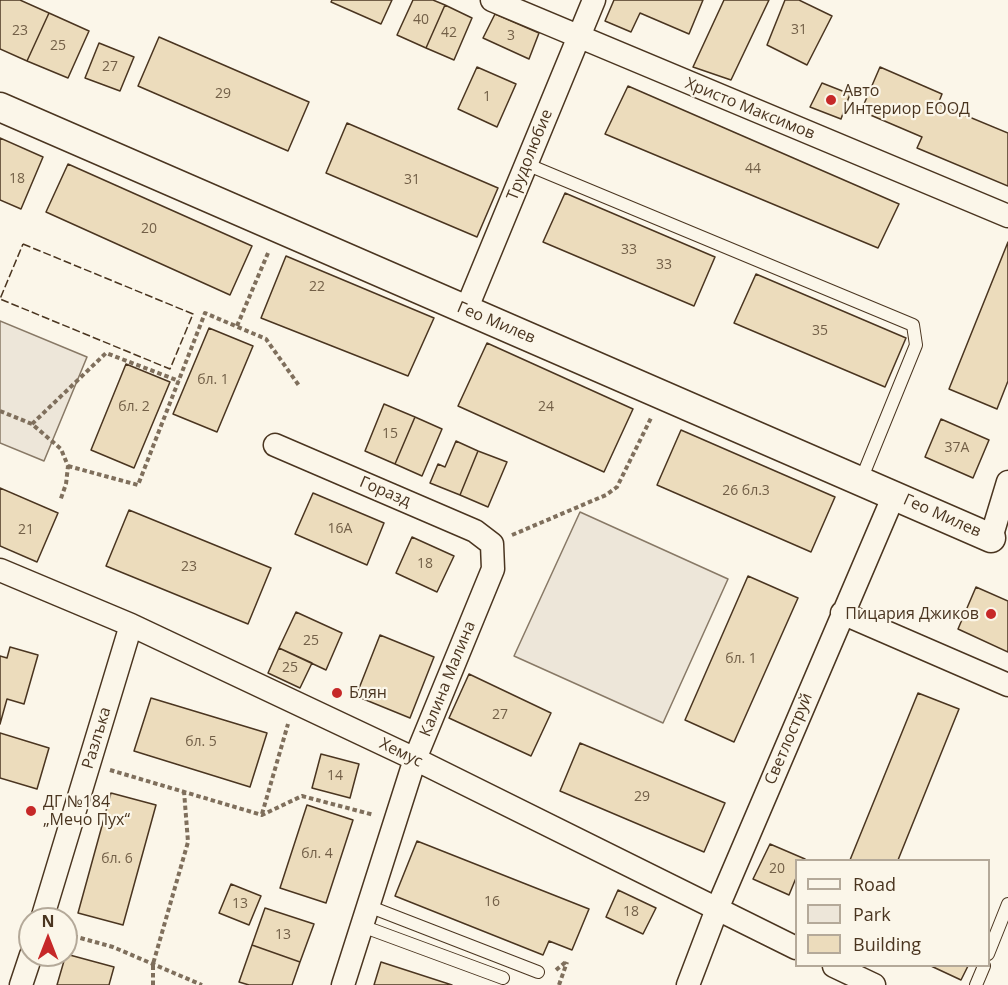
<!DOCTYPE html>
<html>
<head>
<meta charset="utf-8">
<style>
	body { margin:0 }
	#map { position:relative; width:1008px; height:985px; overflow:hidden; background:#fbf6e9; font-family:"Open Sans",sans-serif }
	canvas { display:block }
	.legend { position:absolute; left:795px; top:859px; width:195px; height:108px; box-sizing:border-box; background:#fbf6e9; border:2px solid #b4a999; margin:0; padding:8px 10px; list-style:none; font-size:18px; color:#4a3520 }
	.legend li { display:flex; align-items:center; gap:12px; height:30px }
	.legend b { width:30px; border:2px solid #b4a999 }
	.north { position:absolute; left:18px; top:907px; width:60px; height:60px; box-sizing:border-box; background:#fbf6e9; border:2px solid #b4a999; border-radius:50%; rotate:0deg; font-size:16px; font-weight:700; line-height:24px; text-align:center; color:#4a3520 }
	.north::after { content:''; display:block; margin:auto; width:21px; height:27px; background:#c62828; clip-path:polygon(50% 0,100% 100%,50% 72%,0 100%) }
</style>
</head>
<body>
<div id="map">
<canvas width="1008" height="985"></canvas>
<ul class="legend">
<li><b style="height:8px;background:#fbf6e9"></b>Road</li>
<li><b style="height:16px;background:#ede6d9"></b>Park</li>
<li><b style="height:16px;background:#ecdcbc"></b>Building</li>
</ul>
<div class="north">N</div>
</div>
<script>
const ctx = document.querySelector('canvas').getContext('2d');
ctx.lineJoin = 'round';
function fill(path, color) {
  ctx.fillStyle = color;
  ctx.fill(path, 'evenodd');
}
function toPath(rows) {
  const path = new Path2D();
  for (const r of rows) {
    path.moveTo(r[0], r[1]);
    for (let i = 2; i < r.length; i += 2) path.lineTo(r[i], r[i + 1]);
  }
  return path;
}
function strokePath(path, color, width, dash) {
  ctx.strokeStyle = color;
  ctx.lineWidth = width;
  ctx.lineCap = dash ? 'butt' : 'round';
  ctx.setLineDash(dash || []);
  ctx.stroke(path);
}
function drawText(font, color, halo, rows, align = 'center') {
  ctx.font = font + ' "Open Sans",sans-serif';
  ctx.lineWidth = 4.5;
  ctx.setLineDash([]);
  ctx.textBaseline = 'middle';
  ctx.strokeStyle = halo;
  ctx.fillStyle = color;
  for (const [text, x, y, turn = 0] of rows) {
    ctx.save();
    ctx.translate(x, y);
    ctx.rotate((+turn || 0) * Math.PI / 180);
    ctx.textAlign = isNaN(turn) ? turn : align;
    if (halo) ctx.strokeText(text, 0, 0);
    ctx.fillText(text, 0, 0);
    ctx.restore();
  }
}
const green = toPath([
	[0,321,87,357,44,461,0,443,0,321],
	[580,512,728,579,663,723,514,656,580,512]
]);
const building = toPath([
	[0,0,20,0,49,13,27,61,0,49,0,0],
	[332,0,392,0,381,24,331,2,332,0],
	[413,0,433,0,445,5,426,48,397,35,413,0],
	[614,0,703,0,689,34,640,13,631,32,605,21,614,0],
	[724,0,769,0,731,80,693,67,724,0],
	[785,0,799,0,832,16,807,65,767,45,785,0],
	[445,5,472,18,454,60,426,48,445,5],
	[49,13,89,31,68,78,27,61,49,13],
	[495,14,539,33,529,59,483,38,495,14],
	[159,37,309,102,288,151,138,86,159,37],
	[99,43,134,57,120,91,85,78,99,43],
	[477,67,516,84,497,127,458,109,477,67],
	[880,67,942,94,938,104,1008,133,1008,186,917,148,922,137,861,111,880,67],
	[822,83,850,94,841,119,810,107,822,83],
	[628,86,899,204,878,248,605,134,628,86],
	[347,123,498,188,477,237,326,173,347,123],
	[0,138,43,157,21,209,0,200,0,138],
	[68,164,252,246,230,295,46,212,68,164],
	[565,193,715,257,694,306,543,242,565,193],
	[1008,242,1008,381,997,409,949,389,1008,242],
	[286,256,434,318,408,376,261,318,286,256],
	[756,274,906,338,885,387,734,323,756,274],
	[209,328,253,346,217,432,173,414,209,328],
	[487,343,633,409,604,472,458,406,487,343],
	[126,364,170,382,134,468,91,450,126,364],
	[384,404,415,417,395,464,365,451,384,404],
	[415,417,442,429,422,476,395,464,415,417],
	[941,419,989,440,973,478,925,457,941,419],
	[681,430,835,497,811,552,657,485,681,430],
	[456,441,478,451,460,495,430,483,438,464,445,467,456,441],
	[478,451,507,462,488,507,460,495,478,451],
	[0,488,58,513,37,562,0,546,0,488],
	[313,493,384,523,367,565,295,534,313,493],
	[129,510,271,568,248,624,106,566,129,510],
	[412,537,454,556,437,592,396,573,412,537],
	[748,576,798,598,734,742,685,720,748,576],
	[976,587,1008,601,1008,652,958,629,976,587],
	[296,612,342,633,326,670,279,648,296,612],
	[380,635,434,657,410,718,356,696,380,635],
	[10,647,38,655,24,704,7,699,0,724,0,656,7,658,10,647],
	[279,648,312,663,300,688,268,673,279,648],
	[469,674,551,713,531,756,449,718,469,674],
	[918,693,959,709,898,860,850,860,918,693],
	[151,698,267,733,250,787,134,751,151,698],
	[0,733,49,748,37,789,0,778,0,733],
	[580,743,725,803,704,852,560,791,580,743],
	[321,754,359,764,350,798,312,788,321,754],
	[111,793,156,805,123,925,78,913,111,793],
	[307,805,353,820,326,903,280,888,307,805],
	[417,841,589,909,572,950,549,941,543,955,395,896,417,841],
	[770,844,805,859,796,860,796,878,789,895,753,879,770,844],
	[231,884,261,896,249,925,219,913,231,884],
	[618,890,656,908,643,934,606,917,618,890],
	[265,908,314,924,300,962,252,945,265,908],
	[252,945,300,962,292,985,249,985,239,982,252,945],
	[66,954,114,967,109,985,57,985,66,954],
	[381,962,452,985,374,985,381,962],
	[931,966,968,966,961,980,931,966]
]);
const path = toPath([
	[237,326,268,253],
	[0,411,32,424,61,449,68,466,66,484,60,501],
	[32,424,106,353,179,381],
	[68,466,138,485,205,313,266,339,300,387],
	[512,535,606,495,617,487,651,418],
	[110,770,262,815,302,796,374,815],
	[262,814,288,724],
	[66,934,113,947,202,985],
	[556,970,567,961],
	[153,985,153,964,188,842,184,791],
	[559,985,567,962]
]);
const service = toPath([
	[526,164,913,325,916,345,861,480],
	[368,906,538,972],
	[362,926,503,978],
	[988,954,1008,904],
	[976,985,984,966]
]);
const minor = toPath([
	[492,0,1008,216],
	[466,310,594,0],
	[275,445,475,531,492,544,493,569,415,759,343,985],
	[991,538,1008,482],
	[0,570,131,625,415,759,796,948],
	[842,613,1008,685],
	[42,919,131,625],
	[834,966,874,985],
	[21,985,31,955],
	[688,985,717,909,894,495]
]);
const tertiary = toPath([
	[0,107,991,538]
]);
const fence = toPath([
	[23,244,193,314,170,369,0,299,23,244]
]);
const markers = [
	[831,100,6,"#c62828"],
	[991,614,6,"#c62828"],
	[337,693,6,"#c62828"],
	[31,811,6,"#c62828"]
];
const numberNames = [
	["40",421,20],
	["31",799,30],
	["23",20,31],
	["42",449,33],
	["3",511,36],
	["25",58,46],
	["27",110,67],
	["29",223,94],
	["1",487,97],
	["44",753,169],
	["18",17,179],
	["31",412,180],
	["20",149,229],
	["33",629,250],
	["33",664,265],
	["22",317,287],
	["35",820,331],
	["бл. 1",213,380],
	["бл. 2",134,407],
	["24",546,407],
	["15",390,434],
	["37А",957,448],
	["26 бл.3",746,491],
	["16А",340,529],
	["21",26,530],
	["18",425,564],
	["23",189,567],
	["25",311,641],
	["бл. 1",741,659],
	["25",290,668],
	["27",500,715],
	["бл. 5",201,742],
	["14",335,776],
	["29",642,797],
	["бл. 4",317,854],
	["бл. 6",117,859],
	["20",777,869],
	["16",492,902],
	["13",240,904],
	["18",631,912],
	["13",283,935]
];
const poiNames = [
	["Авто",843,91],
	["Интериор ЕООД",843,109],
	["Пицария Джиков",979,614,"right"],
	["Блян",349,693],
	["ДГ №184",43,802],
	["„Мечо Пух“",43,820]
];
const streetNames = [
	["Христо Максимов",750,109,22],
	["Трудолюбие",530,155,-68],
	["Гео Милев",496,323,23],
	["Горазд",385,492,23],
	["Гео Милев",942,516,24],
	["Калина Малина",448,679,-68],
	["Разлъка",97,738,-73],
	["Светлоструй",789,739,-67],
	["Хемус",401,753,26]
];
fill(green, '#ede6d9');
strokePath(green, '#887966', 1.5);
fill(building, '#ecdcbc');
strokePath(building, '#4a3520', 1.5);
strokePath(service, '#4a3520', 14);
strokePath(minor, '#4a3520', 25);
strokePath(tertiary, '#4a3520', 31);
strokePath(path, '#7f6f5c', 4, [4.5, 3]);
strokePath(service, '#fbf6e9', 12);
strokePath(minor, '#fbf6e9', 22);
strokePath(tertiary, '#fbf6e9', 28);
strokePath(fence, '#4a3520', 1.5, [8, 3]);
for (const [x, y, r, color] of markers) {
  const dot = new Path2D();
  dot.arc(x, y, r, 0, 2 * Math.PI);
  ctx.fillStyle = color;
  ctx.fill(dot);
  strokePath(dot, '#fbf6e9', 2);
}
drawText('14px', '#725f47', null, numberNames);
drawText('16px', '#4a3520', '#fbf6e9', poiNames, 'left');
drawText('16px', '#4a3520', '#fbf6e9', streetNames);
</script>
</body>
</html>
